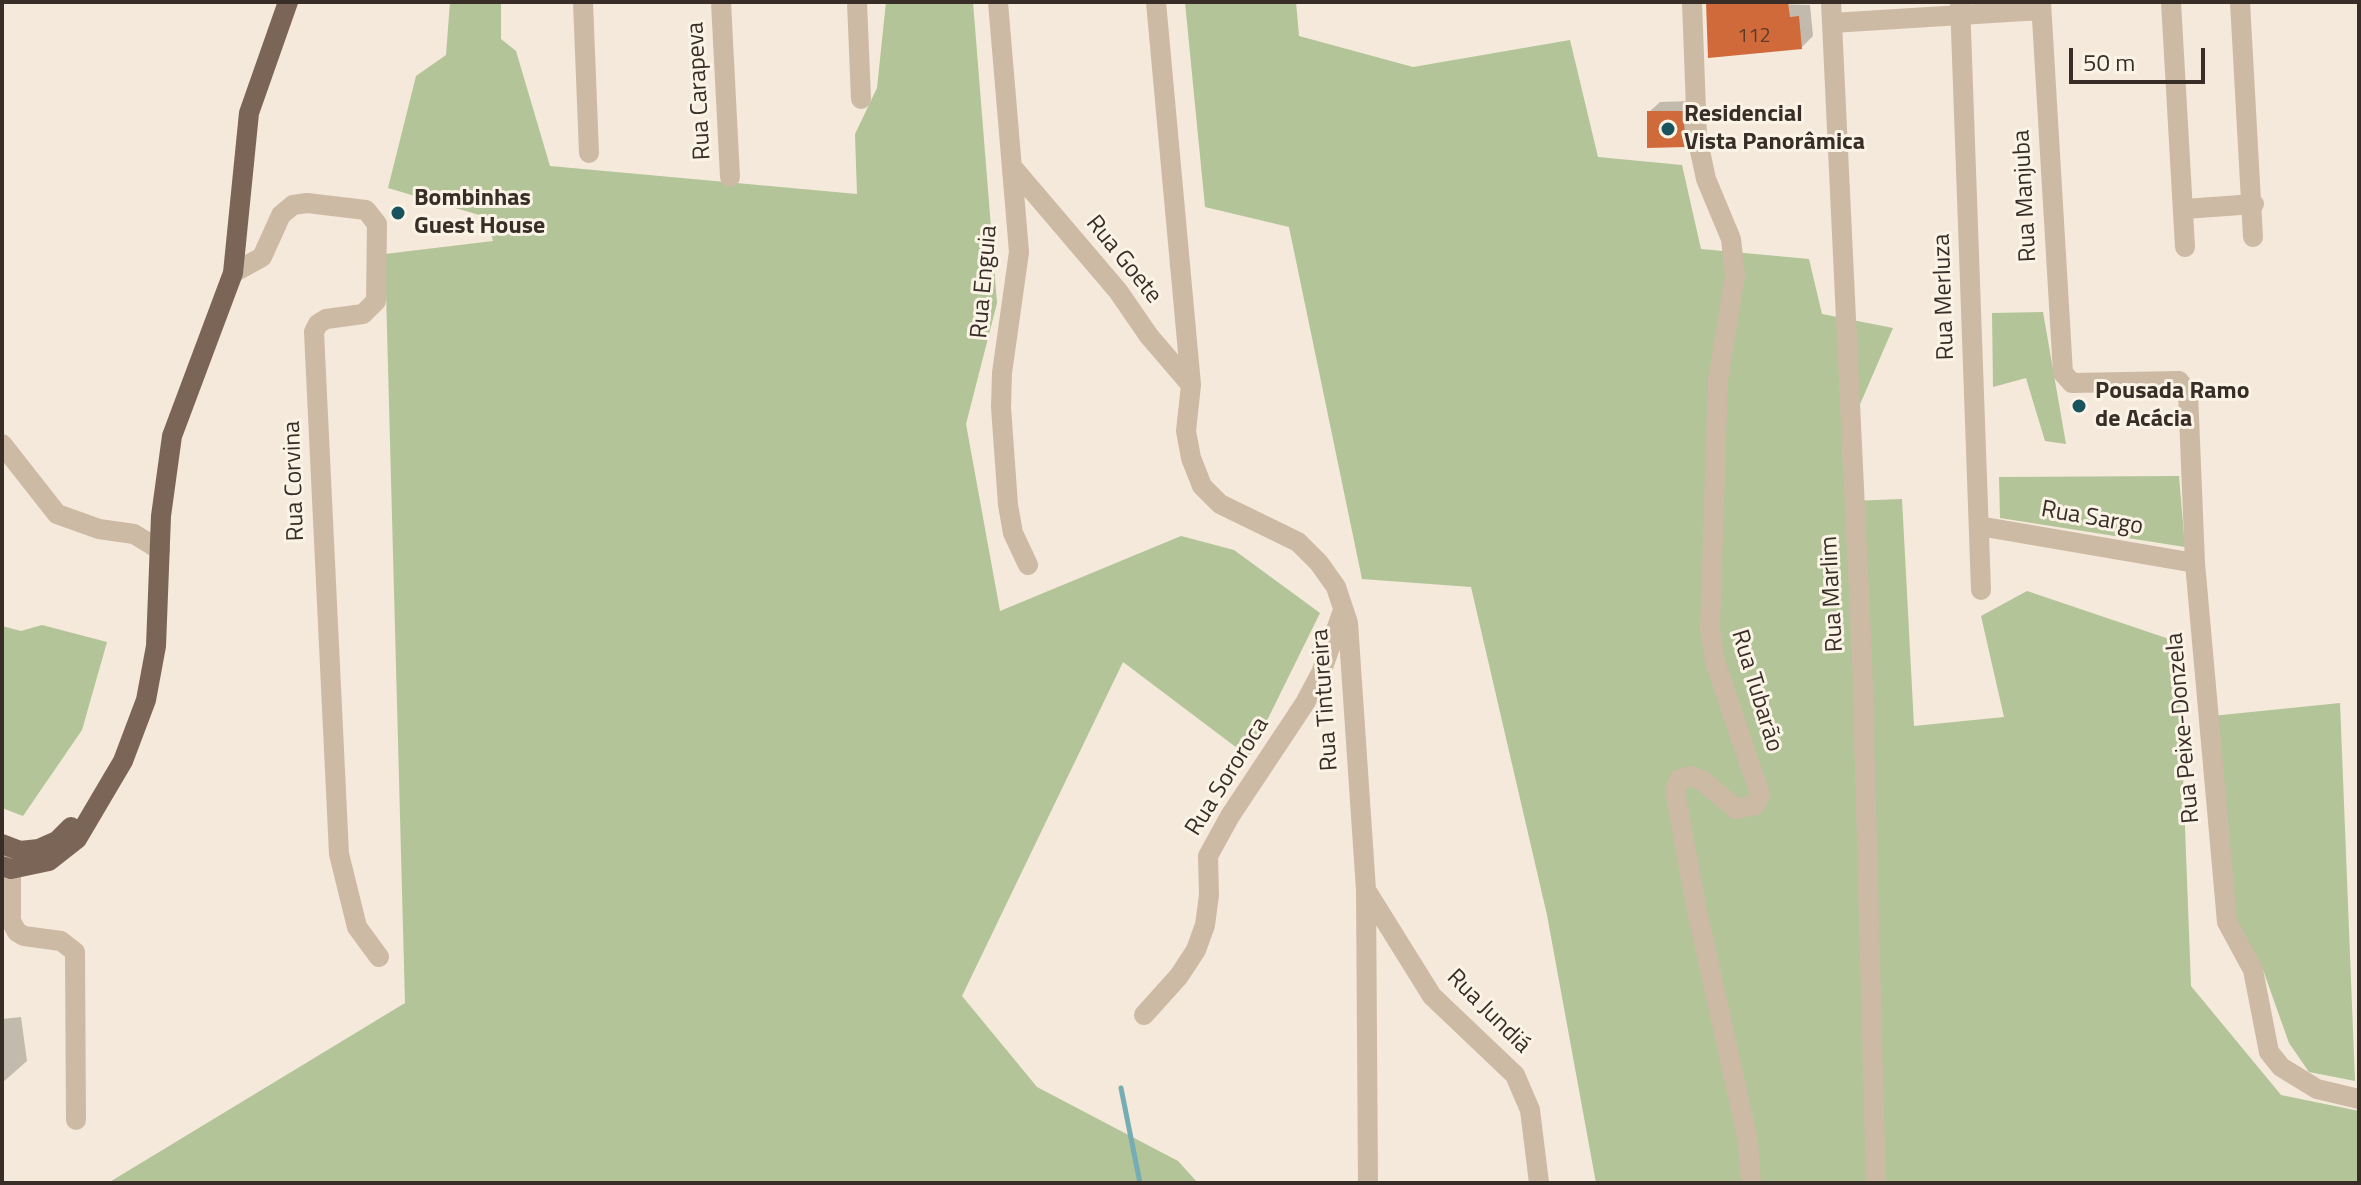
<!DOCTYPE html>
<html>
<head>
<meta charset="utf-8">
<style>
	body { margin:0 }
	#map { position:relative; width:2361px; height:1185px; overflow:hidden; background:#f4e9da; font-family:"Titillium Web",sans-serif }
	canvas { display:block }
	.frame { position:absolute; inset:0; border:4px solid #382d27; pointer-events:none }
	.scale { position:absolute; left:2069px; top:48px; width:136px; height:36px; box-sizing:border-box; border:4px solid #382d27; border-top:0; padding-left:10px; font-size:24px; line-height:28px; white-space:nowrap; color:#382d27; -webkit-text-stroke:6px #fbf3e6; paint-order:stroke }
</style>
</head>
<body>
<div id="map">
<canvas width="2361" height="1185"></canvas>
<div class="frame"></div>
<div class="scale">50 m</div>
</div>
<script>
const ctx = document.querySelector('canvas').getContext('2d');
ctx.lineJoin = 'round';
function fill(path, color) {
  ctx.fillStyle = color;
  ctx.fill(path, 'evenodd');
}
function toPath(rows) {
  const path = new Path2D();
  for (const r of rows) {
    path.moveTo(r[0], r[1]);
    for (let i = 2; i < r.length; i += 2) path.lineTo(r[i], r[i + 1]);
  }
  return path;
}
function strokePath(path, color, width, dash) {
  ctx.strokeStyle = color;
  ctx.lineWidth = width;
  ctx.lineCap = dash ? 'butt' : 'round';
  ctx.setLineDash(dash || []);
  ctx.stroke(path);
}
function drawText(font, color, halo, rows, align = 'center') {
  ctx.font = font + ' "Titillium Web",sans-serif';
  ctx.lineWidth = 6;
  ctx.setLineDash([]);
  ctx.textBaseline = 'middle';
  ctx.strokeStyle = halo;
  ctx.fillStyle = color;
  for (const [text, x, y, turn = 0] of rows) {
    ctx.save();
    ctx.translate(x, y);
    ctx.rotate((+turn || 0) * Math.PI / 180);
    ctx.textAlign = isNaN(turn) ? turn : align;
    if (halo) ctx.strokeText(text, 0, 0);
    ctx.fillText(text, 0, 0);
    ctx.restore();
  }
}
const green = toPath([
	[450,2,501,2,501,39,516,51,550,166,857,194,855,134,877,88,886,2,973,2,997,303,966,424,1000,611,1181,536,1234,550,1320,613,1249,757,1123,662,962,996,1037,1087,1178,1161,1198,1183,108,1183,405,1003,385,254,493,241,486,217,388,188,416,76,446,55],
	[1185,2,1296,2,1299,36,1413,67,1570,40,1598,157,1682,165,1701,249,1809,259,1822,314,1893,328,1842,446,1850,501,1902,499,1914,726,2004,717,1981,616,2027,591,2178,642,2191,986,2281,1095,2359,1111,2359,1183,1596,1183,1547,915,1471,587,1362,579,1289,227,1205,207],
	[2043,312,2066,444,2045,441,2026,378,1993,387,1992,313],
	[2179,476,2185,547,2000,518,1999,477],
	[42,625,107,642,82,730,23,816,2,808,2,626,21,631],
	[2340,703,2355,1081,2309,1072,2289,1043,2262,967,2230,925,2212,716]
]);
const shadow = toPath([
	[1707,2,1810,5,1813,36,1801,48],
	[1693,101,1696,135,1685,145,1649,112,1660,102],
	[21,1017,27,1061,2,1083,2,1019]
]);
const stream = toPath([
	[1121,1088,1140,1183]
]);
const building = toPath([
	[1706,2,1788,2,1790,17,1799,16,1802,49,1708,58],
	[1647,111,1683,111,1686,147,1647,148]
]);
const minor = toPath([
	[583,2,589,153],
	[721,2,730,177],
	[857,2,861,99],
	[998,2,1019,252,1002,373,1001,407,1008,505,1013,533,1028,565],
	[1156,2,1191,385,1186,431,1191,458,1202,486,1220,504,1298,542,1319,563,1336,587,1348,623,1366,890,1368,1183],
	[1692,2,1697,137,1706,179,1731,239,1735,275,1718,380,1710,628,1715,662,1760,794,1755,805,1736,809,1703,781,1691,776,1679,780,1675,791,1696,906,1748,1141,1751,1183],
	[1831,2,1862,657,1876,1183],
	[1960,2,1981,590],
	[2041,2,2063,373,2072,383,2179,381,2188,392,2195,563,2227,922,2253,970,2269,1052,2281,1067,2317,1089,2359,1099],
	[2171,2,2185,247],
	[2240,2,2253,237],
	[1832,23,2041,10],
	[1014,169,1118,291,1149,336,1191,385],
	[2185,209,2254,204],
	[233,273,262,257,281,215,293,205,307,203,366,210,377,224,376,301,363,314,326,319,318,324,314,332,339,854,357,927,379,957],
	[2,444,57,514,99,529,134,534,160,550],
	[1979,526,2195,563],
	[2,870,11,869,11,921,17,932,24,936,61,941,75,952,76,1120],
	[1366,890,1432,996,1515,1075,1530,1110,1539,1183],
	[1144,1015,1179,976,1196,950,1205,925,1209,895,1208,856,1230,816,1305,703,1321,673,1343,610]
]);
const major = toPath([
	[2,844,20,851,39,849,57,841,71,827],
	[2,866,11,869,49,861,77,839,123,761,146,700,156,646,161,516,172,436,233,273,249,113,288,2]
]);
const markers = [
	[1668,129,8,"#19535d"],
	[398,213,8,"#19535d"],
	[2079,406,8,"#19535d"]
];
const numberNames = [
	["112",1754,37]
];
const streetNames = [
	["Rua Carapeva",700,91,-93],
	["Rua Manjuba",2026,196,-93],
	["Rua Goete",1123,260,51],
	["Rua Enguia",985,282,-85],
	["Rua Merluza",1945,297,-92],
	["Rua Corvina",295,481,-92],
	["Rua Sargo",2092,519,10],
	["Rua Marlim",1833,594,-93],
	["Rua Tubarão",1756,691,73],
	["Rua Tintureira",1326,700,-94],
	["Rua Peixe-Donzela",2184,728,-95],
	["Rua Sororoca",1228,777,-58],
	["Rua Jundiá",1488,1012,45]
];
const poiNames = [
	["Residencial",1684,115],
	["Vista Panorâmica",1684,143],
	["Bombinhas",414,199],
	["Guest House",414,227],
	["Pousada Ramo",2095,392],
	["de Acácia",2095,420]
];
fill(green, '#b2c498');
fill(shadow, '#0003');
strokePath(stream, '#76acb3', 5);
fill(building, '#d06a3b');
strokePath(minor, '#cdbaa5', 20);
strokePath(major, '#7b6556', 20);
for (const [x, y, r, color] of markers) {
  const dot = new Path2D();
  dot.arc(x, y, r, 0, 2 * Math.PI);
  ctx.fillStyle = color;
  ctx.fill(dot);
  strokePath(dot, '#fbf3e6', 3);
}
drawText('20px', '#5e3c2c', null, numberNames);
drawText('24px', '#382d27', '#fbf3e6', streetNames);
drawText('bold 24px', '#382d27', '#fbf3e6', poiNames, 'left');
</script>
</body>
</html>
